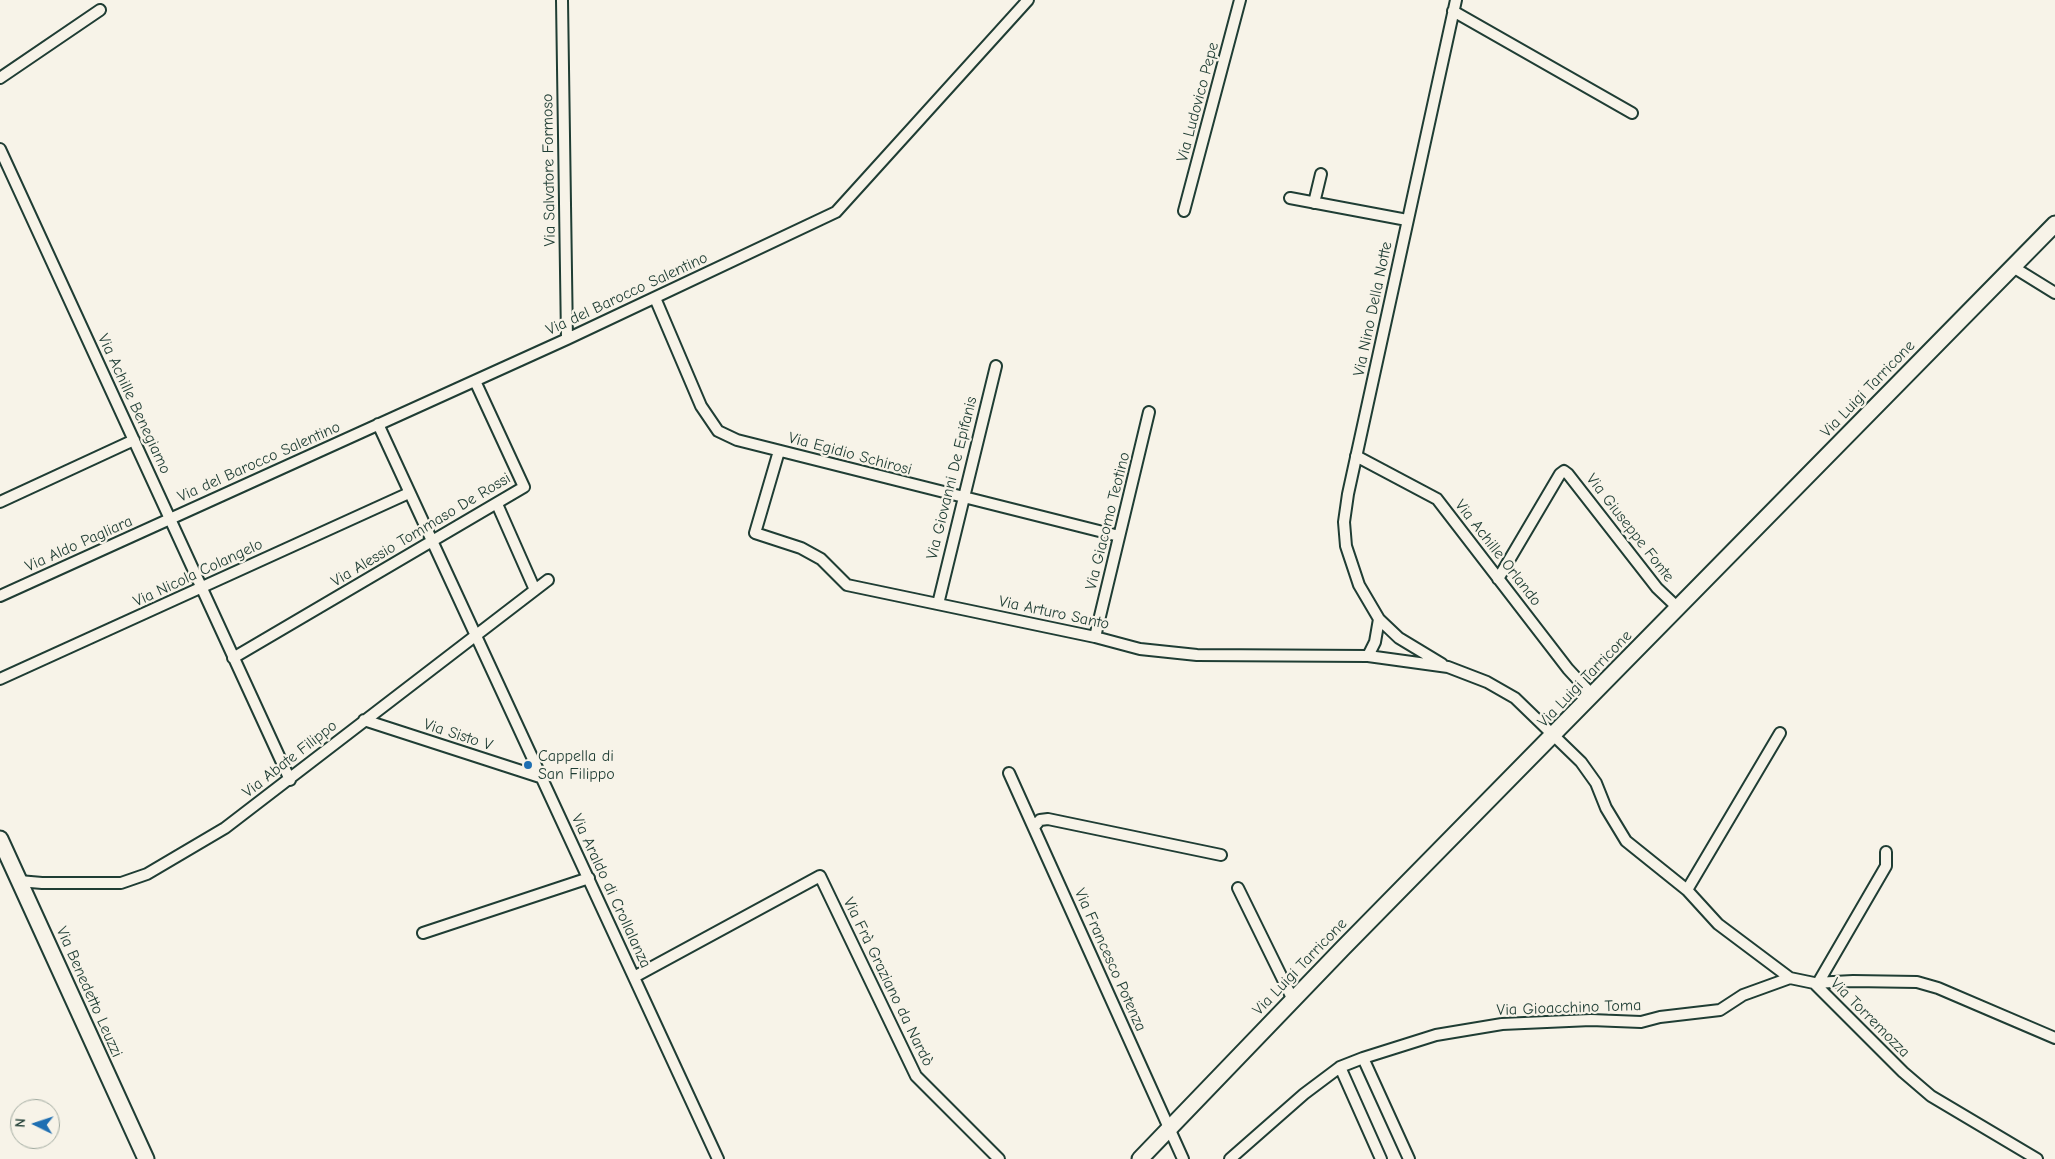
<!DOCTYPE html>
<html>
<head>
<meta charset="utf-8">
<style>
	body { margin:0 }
	#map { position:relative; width:2055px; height:1159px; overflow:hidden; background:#f7f3e8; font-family:"Comic Neue",sans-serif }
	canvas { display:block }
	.north { position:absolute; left:10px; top:1099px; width:50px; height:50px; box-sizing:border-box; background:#f7f3e8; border:1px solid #a1aaa0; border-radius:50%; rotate:274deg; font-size:14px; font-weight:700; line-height:20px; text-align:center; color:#1f3d34 }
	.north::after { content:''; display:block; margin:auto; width:18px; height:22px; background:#1f6fb2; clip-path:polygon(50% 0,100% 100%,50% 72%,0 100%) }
</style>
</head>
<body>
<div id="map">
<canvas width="2055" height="1159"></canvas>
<div class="north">N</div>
</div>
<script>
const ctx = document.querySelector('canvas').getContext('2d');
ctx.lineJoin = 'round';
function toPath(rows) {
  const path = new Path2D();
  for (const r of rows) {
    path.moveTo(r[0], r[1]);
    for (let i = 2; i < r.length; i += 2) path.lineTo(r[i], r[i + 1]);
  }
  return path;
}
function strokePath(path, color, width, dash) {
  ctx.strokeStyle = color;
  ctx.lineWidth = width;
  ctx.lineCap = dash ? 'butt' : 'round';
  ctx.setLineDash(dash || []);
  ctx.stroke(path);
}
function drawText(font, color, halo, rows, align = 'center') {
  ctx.font = font + ' "Comic Neue",sans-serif';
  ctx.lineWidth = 4.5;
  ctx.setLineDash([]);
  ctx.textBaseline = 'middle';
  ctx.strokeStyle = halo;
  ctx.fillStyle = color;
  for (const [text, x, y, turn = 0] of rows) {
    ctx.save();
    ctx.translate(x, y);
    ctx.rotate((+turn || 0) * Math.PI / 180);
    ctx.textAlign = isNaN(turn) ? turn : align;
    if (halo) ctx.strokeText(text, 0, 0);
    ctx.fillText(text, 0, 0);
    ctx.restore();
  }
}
const street = toPath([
	[562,0,567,339],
	[1453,11,1632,113],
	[0,78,100,10],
	[0,149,290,780],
	[1290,198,1407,220],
	[1314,203,1321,174],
	[1184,211,1240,0],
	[2013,267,2055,293],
	[655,298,701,406,718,431,737,440,1119,536],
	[378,424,718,1159],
	[779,451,755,533,801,548,821,559,847,585,1095,637,1140,649,1197,655,1368,656,1448,667,1487,682,1515,698,1581,762,1596,783,1606,808,1626,841,1687,890,1718,924,1790,978,1814,983,1903,1072,1931,1096,2037,1159],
	[1356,456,1437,499,1568,669,1593,696],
	[0,502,134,440],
	[497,504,535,590],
	[1498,579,1560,474,1564,471,1568,474,1657,588,1678,608],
	[0,596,567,339,836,212,1028,0],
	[938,604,996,366],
	[1095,637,1149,412],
	[1368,656,1375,642,1379,619],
	[233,658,524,487,475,381],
	[1442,664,1399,638,1379,619,1359,585,1346,546,1344,522,1348,494,1456,0],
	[0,679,409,493],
	[364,720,543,778],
	[1009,773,1183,1159],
	[1034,827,1040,820,1048,819,1221,855],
	[19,881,42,883,121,883,147,874,225,828,548,580],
	[1238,888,1293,1000],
	[1687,890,1780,733],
	[423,933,589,878],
	[634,977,820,876,916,1076,999,1159],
	[1814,983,1853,981,1917,982,1938,988,2055,1038],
	[1818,983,1886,866,1886,852],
	[1363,1058,1409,1159],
	[1340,1067,1381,1159],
	[1230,1159,1304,1094,1340,1067,1363,1058,1436,1035,1502,1024,1591,1020,1641,1022,1660,1017,1720,1010,1743,995,1790,978]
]);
const secondary = toPath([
	[0,839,146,1159],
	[1140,1159,1343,948,2055,224]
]);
const markers = [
	[528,765,5,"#1f6fb2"]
];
const streetNames = [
	["Via Ludovico Pepe",1198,102,-75],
	["Via Salvatore Formoso",549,170,-91],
	["Via del Barocco Salentino",627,294,-25],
	["Via Nino Della Notte",1373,309,-78],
	["Via Luigi Tarricone",1868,389,-46],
	["Via Achille Benegiamo",134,404,65],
	["Via Egidio Schirosi",850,454,15],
	["Via del Barocco Salentino",259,462,-24],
	["Via Giovanni De Epifanis",952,478,-76],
	["Via Giacomo Teotino",1108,521,-76],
	["Via Giuseppe Fonte",1630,528,52],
	["Via Alessio Tommaso De Rossi",421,530,-31],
	["Via Aldo Pagliara",79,544,-24],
	["Via Achille Orlando",1498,553,52],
	["Via Nicola Colangelo",198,573,-25],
	["Via Arturo Santo",1054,613,12],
	["Via Luigi Tarricone",1585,679,-46],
	["Via Sisto V",458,735,18],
	["Via Abate Filippo",290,759,-38],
	["Via Araldo di Crollalanza",611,891,65],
	["Via Francesco Potenza",1110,960,66],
	["Via Luigi Tarricone",1300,967,-46],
	["Via Frà Graziano da Nardò",888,982,64],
	["Via Benedetto Leuzzi",89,992,66],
	["Via Gioacchino Toma",1569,1008,-2],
	["Via Torremozza",1870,1018,45]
];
const poiNames = [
	["Cappella di",538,756],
	["San Filippo",538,774]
];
strokePath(street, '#1f3d34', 14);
strokePath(secondary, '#1f3d34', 19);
strokePath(street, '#f7f3e8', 10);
strokePath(secondary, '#f7f3e8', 15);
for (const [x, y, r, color] of markers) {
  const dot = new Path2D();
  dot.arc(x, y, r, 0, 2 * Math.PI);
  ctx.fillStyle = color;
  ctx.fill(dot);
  strokePath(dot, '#f7f3e8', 2);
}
drawText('16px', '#1f3d34', '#f7f3e8', streetNames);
drawText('16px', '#1f3d34', '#f7f3e8', poiNames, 'left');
</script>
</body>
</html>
